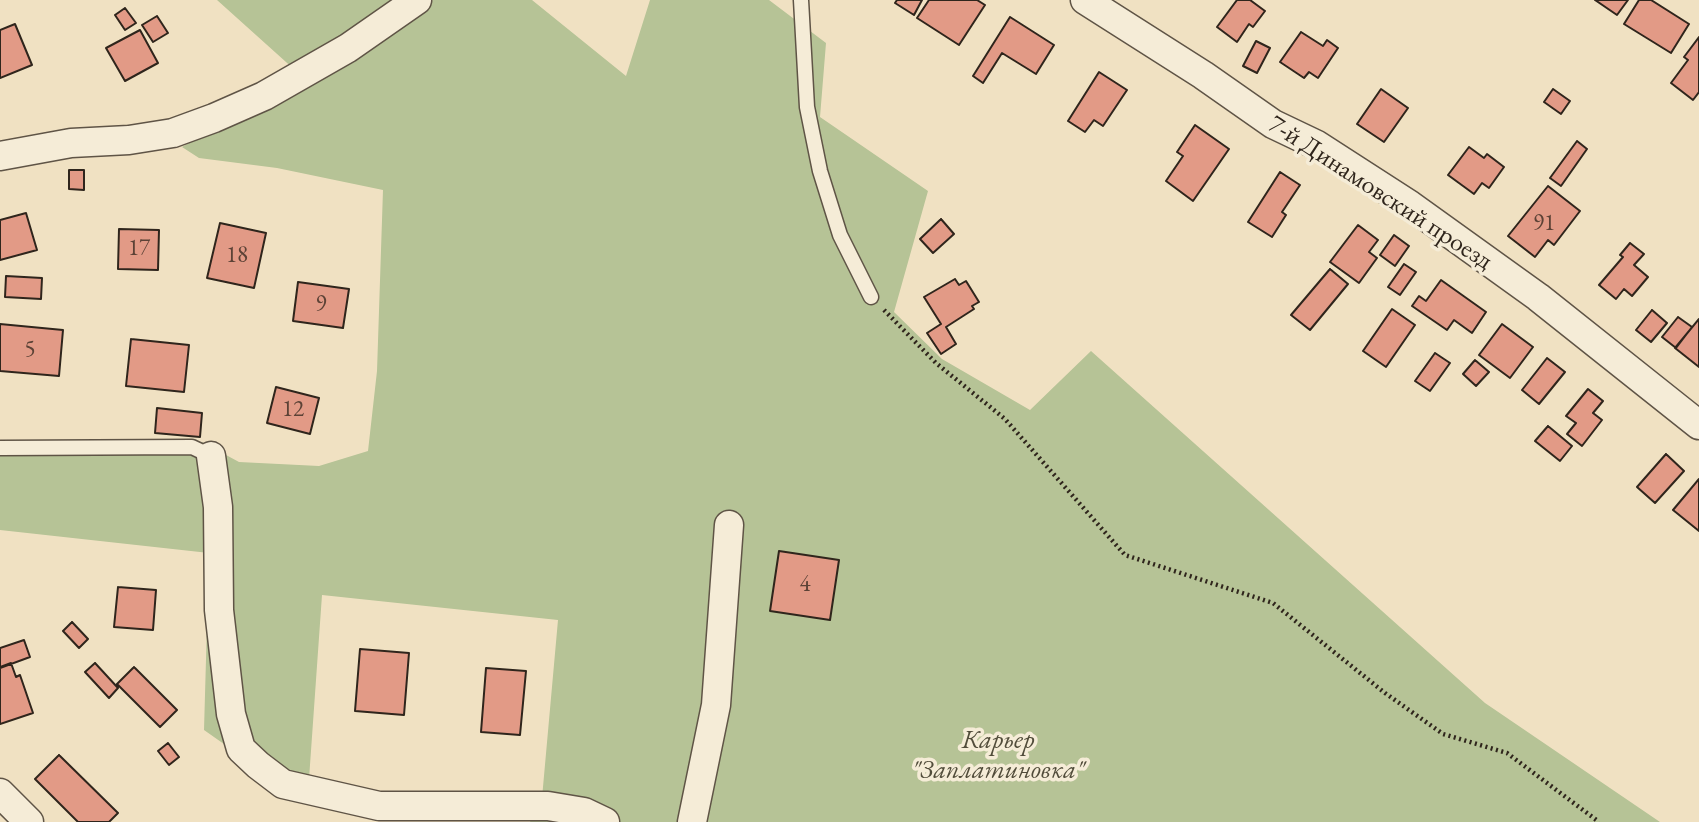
<!DOCTYPE html>
<html>
<head>
<meta charset="utf-8">
<style>
	body { margin:0 }
	canvas { display:block; background:#f0e1c2 }
</style>
</head>
<body>
<canvas width="1699" height="822"></canvas>
<script>
const ctx = document.querySelector('canvas').getContext('2d');
ctx.lineJoin = 'round';
function fill(path, color) {
  ctx.fillStyle = color;
  ctx.fill(path, 'evenodd');
}
function toPath(rows) {
  const path = new Path2D();
  for (const r of rows) {
    path.moveTo(r[0], r[1]);
    for (let i = 2; i < r.length; i += 2) path.lineTo(r[i], r[i + 1]);
  }
  return path;
}
function strokePath(path, color, width, dash) {
  ctx.strokeStyle = color;
  ctx.lineWidth = width;
  ctx.lineCap = dash ? 'butt' : 'round';
  ctx.setLineDash(dash || []);
  ctx.stroke(path);
}
function drawText(font, color, halo, rows, align = 'center') {
  ctx.font = font + ' "EB Garamond",serif';
  ctx.lineWidth = 7;
  ctx.setLineDash([]);
  ctx.textBaseline = 'middle';
  ctx.strokeStyle = halo;
  ctx.fillStyle = color;
  for (const [text, x, y, turn = 0] of rows) {
    ctx.save();
    ctx.translate(x, y);
    ctx.rotate((+turn || 0) * Math.PI / 180);
    ctx.textAlign = isNaN(turn) ? turn : align;
    if (halo) ctx.strokeText(text, 0, 0);
    ctx.fillText(text, 0, 0);
    ctx.restore();
  }
}
const green = toPath([
	[217,0,403,0,296,71],
	[433,0,532,0,626,76,650,0,769,0,826,43,820,117,928,191,894,312,942,359,1030,410,1091,351,1485,703,1660,822,530,822,542,798,558,620,322,595,309,779,241,756,204,730,209,553,0,530,0,442,6,440,202,442,239,462,319,466,368,451,377,371,383,190,277,168,199,158,182,147,403,21]
]);
const building = toPath([
	[897,0,922,0,914,15,895,3,897,0],
	[929,0,977,0,985,5,959,45,917,18,929,0],
	[1237,0,1250,0,1265,11,1253,27,1249,24,1237,42,1217,27,1237,0],
	[1595,0,1628,0,1617,15,1595,0],
	[1639,0,1651,0,1689,24,1671,53,1624,24,1639,0],
	[125,8,136,23,125,30,115,15,125,8],
	[157,16,168,33,153,42,142,25,157,16],
	[1010,17,1054,45,1036,74,1002,53,983,83,973,76,1010,17],
	[15,24,32,65,0,78,0,30,15,24],
	[140,30,158,63,125,81,106,48,140,30],
	[1301,32,1323,46,1327,40,1338,48,1318,78,1309,72,1304,78,1280,62,1301,32],
	[1699,37,1699,92,1693,100,1671,83,1688,60,1684,57,1699,37],
	[1256,41,1270,48,1257,73,1243,66,1256,41],
	[1099,72,1127,90,1103,126,1094,120,1085,132,1068,121,1099,72],
	[1381,89,1408,108,1384,142,1357,124,1381,89],
	[1553,89,1570,101,1561,114,1544,102,1553,89],
	[1195,125,1229,149,1193,201,1166,181,1183,156,1177,152,1195,125],
	[1577,141,1587,149,1561,186,1550,178,1577,141],
	[1469,147,1484,158,1487,154,1504,167,1489,188,1482,183,1474,194,1448,175,1469,147],
	[69,170,84,170,84,190,69,189,69,170],
	[1280,172,1300,185,1282,212,1286,215,1272,237,1248,222,1280,172],
	[1548,186,1580,211,1554,245,1548,240,1535,257,1508,236,1548,186],
	[26,213,37,250,0,260,0,220,26,213],
	[941,219,954,234,933,253,920,239,941,219],
	[220,223,266,233,254,288,207,278,220,223],
	[1358,225,1378,240,1369,252,1377,258,1359,283,1330,262,1358,225],
	[119,229,159,230,158,270,118,269,119,229],
	[1394,235,1409,246,1395,266,1380,255,1394,235],
	[1630,243,1644,254,1634,265,1648,277,1632,296,1624,289,1616,299,1599,285,1623,257,1620,255,1630,243],
	[1404,264,1416,272,1400,295,1388,287,1404,264],
	[1330,269,1348,284,1310,330,1291,315,1330,269],
	[6,276,42,278,41,299,5,297,6,276],
	[955,279,959,285,966,281,979,302,972,306,974,309,946,327,956,344,941,354,927,333,941,324,924,297,955,279],
	[1441,280,1486,312,1472,333,1454,320,1447,330,1412,306,1419,296,1426,301,1441,280],
	[298,282,349,289,343,328,293,321,298,282],
	[1392,309,1415,325,1386,367,1363,351,1392,309],
	[1652,310,1667,323,1651,342,1636,330,1652,310],
	[1678,317,1692,327,1676,348,1662,337,1678,317],
	[1699,319,1699,367,1675,348,1699,319],
	[0,324,63,330,59,376,0,371,0,324],
	[1502,324,1533,347,1510,378,1479,355,1502,324],
	[131,339,189,345,184,392,126,386,131,339],
	[1435,353,1450,363,1430,391,1415,381,1435,353],
	[1547,358,1565,372,1539,404,1522,390,1547,358],
	[1475,360,1489,372,1476,386,1463,374,1475,360],
	[276,387,319,398,310,434,267,423,276,387],
	[1588,389,1603,401,1593,413,1602,420,1582,446,1567,434,1576,423,1566,416,1588,389],
	[157,408,202,413,200,437,155,433,157,408],
	[1548,426,1572,446,1560,461,1535,441,1548,426],
	[1666,454,1684,471,1655,503,1637,487,1666,454],
	[1699,479,1699,531,1673,510,1699,479],
	[779,551,839,560,830,620,770,611,779,551],
	[118,587,156,590,153,630,114,627,118,587],
	[72,622,88,639,79,648,63,631,72,622],
	[24,640,30,657,0,668,0,648,24,640],
	[360,649,409,653,404,715,355,711,360,649],
	[11,663,16,677,20,675,33,713,0,724,0,667,11,663],
	[95,663,118,688,109,698,85,672,95,663],
	[134,667,177,710,160,727,117,684,134,667],
	[486,668,526,671,520,735,481,732,486,668],
	[168,743,179,757,169,765,158,751,168,743],
	[59,755,118,813,109,822,78,822,35,779,59,755]
]);
const path = toPath([
	[884,310,936,363,1005,419,1125,555,1273,603,1385,693,1443,734,1507,753,1599,822]
]);
const lane = toPath([
	[801,0,807,107,820,171,840,235,871,297],
	[0,448,192,447,211,456]
]);
const street = toPath([
	[1085,0,1203,75,1273,124,1317,145,1410,205,1538,297,1699,425],
	[0,156,71,143,129,140,173,133,214,118,264,96,348,48,417,0],
	[211,456,218,507,219,610,231,714,241,749,258,765,283,784,379,806,548,806,584,812,605,822],
	[0,793,29,822],
	[692,822,716,705,729,525]
]);
const numberNames = [
	["91",1544,224],
	["17",139,249],
	["18",237,256],
	["9",321,305],
	["5",30,350],
	["12",293,410],
	["4",805,585]
];
const streetNames = [
	["7-й Динамовский проезд",1380,193,33]
];
const parkNames = [
	["Карьер",998,741],
	["\"Заплатиновка\"",998,771]
];
fill(green, '#b6c396');
fill(building, '#e29a86');
strokePath(building, '#2f251c', 2);
strokePath(lane, '#5f5446', 17);
strokePath(street, '#5f5446', 31);
strokePath(path, '#2f251c', 4.5, [2, 3.5]);
strokePath(lane, '#f5ecd7', 14);
strokePath(street, '#f5ecd7', 28);
drawText('23px', '#5c4236', null, numberNames);
drawText('26px', '#2f251c', '#f5ecd7', streetNames);
drawText('italic 26px', '#514c3a', '#f5ecd7', parkNames);
</script>
</body>
</html>
